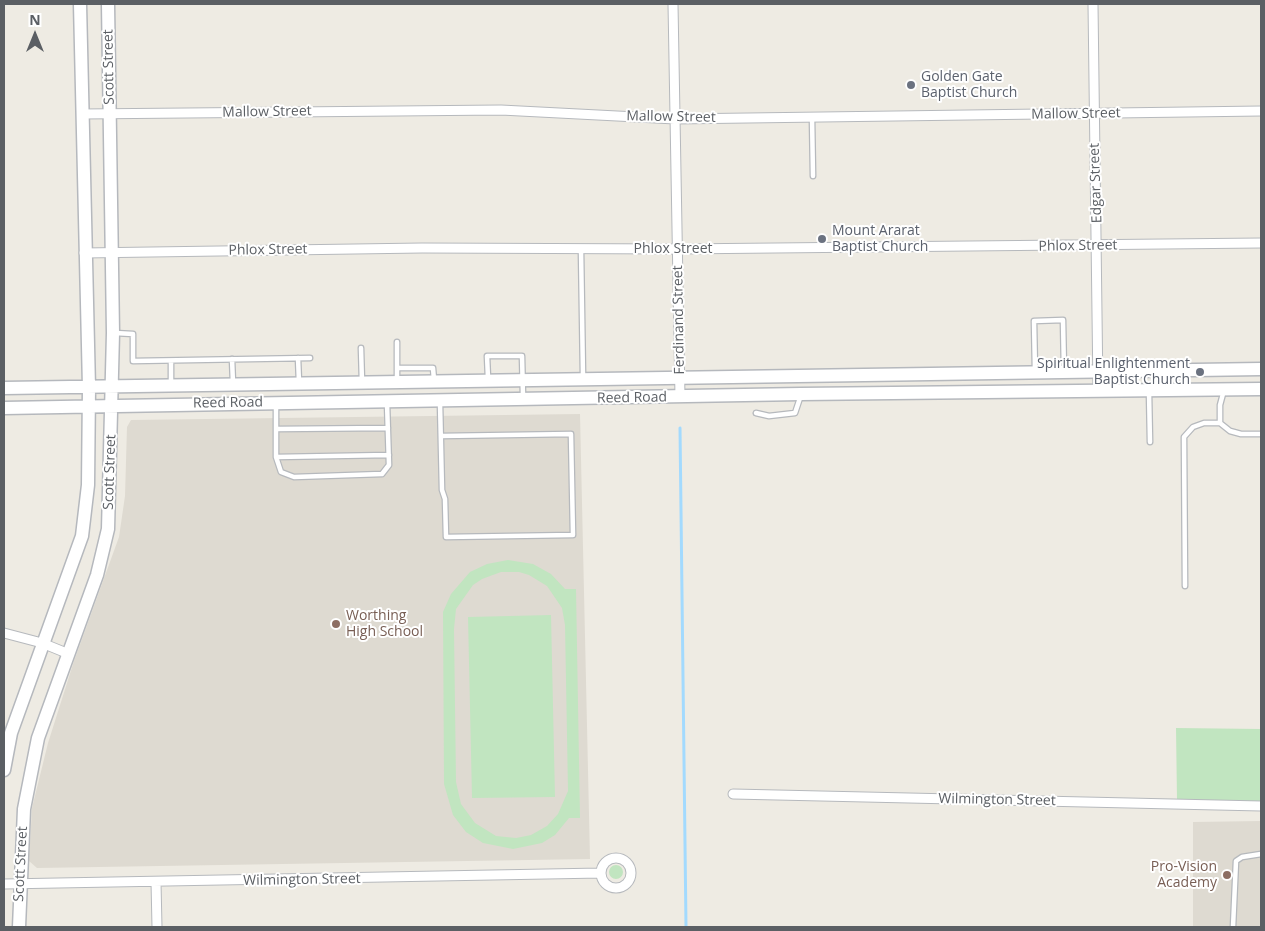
<!DOCTYPE html>
<html>
<head>
<meta charset="utf-8">
<style>
	body { margin:0 }
	#map { position:relative; width:1265px; height:931px; overflow:hidden; background:#eeebe3; font-family:"Open Sans",sans-serif }
	canvas { display:block }
	.frame { position:absolute; inset:0; border:5px solid #5b5f64; pointer-events:none }
	.north { position:absolute; left:10px; top:10px; width:50px; height:50px; -webkit-text-stroke:4px #fff; paint-order:stroke; rotate:0deg; font-size:14px; font-weight:700; line-height:20px; text-align:center; color:#5b5f64 }
	.north::after { content:''; display:block; margin:auto; width:18px; height:22px; background:#5b5f64; clip-path:polygon(50% 0,100% 100%,50% 72%,0 100%) }
</style>
</head>
<body>
<div id="map">
<canvas width="1265" height="931"></canvas>
<div class="frame"></div>
<div class="north">N</div>
</div>
<script>
const ctx = document.querySelector('canvas').getContext('2d');
ctx.lineJoin = 'round';
function fill(path, color) {
  ctx.fillStyle = color;
  ctx.fill(path, 'evenodd');
}
function toPath(rows) {
  const path = new Path2D();
  for (const r of rows) {
    if (r.length === 3) {
      path.moveTo(r[0] + r[2], r[1]);
      path.arc(r[0], r[1], r[2], 0, 2 * Math.PI);
      continue;
    }
    path.moveTo(r[0], r[1]);
    for (let i = 2; i < r.length; i += 2) path.lineTo(r[i], r[i + 1]);
  }
  return path;
}
function strokePath(path, color, width, dash) {
  ctx.strokeStyle = color;
  ctx.lineWidth = width;
  ctx.lineCap = dash ? 'butt' : 'round';
  ctx.setLineDash(dash || []);
  ctx.stroke(path);
}
function drawText(font, color, halo, rows, align = 'center') {
  ctx.font = font + ' "Open Sans",sans-serif';
  ctx.lineWidth = 4;
  ctx.setLineDash([]);
  ctx.textBaseline = 'middle';
  ctx.strokeStyle = halo;
  ctx.fillStyle = color;
  for (const [text, x, y, turn = 0] of rows) {
    ctx.save();
    ctx.translate(x, y);
    ctx.rotate((+turn || 0) * Math.PI / 180);
    ctx.textAlign = isNaN(turn) ? turn : align;
    if (halo) ctx.strokeText(text, 0, 0);
    ctx.fillText(text, 0, 0);
    ctx.restore();
  }
}
const education = toPath([
	[580,414,590,859,37,868,29,861,32,808,48,743,74,661,119,537,125,496,127,427,131,420],
	[1261,821,1261,927,1193,927,1193,822]
]);
const green = toPath([
	[508,560,533,564,551,574,565,589,576,589,580,818,569,818,555,835,542,843,513,849,483,843,466,832,453,815,444,784,443,612,451,594,470,572,487,564],
	[501,572,519,572,529,575,547,586,562,608,565,625,568,791,558,814,547,826,531,835,516,838,496,836,475,823,461,804,456,782,454,629,456,609,473,585,482,579],
	[551,615,555,797,472,798,468,617],
	[1176,728,1261,729,1261,802,1177,800],
	[616,872,7]
]);
const stream = toPath([
	[680,428,686,927]
]);
const lane = toPath([
	[812,117,813,176],
	[581,249,583,377],
	[115,333,133,334,133,361,310,358],
	[397,342,397,381],
	[361,348,362,382],
	[298,358,299,382],
	[232,359,233,383],
	[171,361,171,384],
	[397,368,433,368,434,380],
	[1035,371,1034,321,1063,320,1064,371],
	[488,378,487,356,522,356,523,396],
	[1224,390,1220,405,1220,423,1230,431,1241,434,1261,434],
	[1149,392,1150,442],
	[440,403,442,490,445,499,446,537,573,535,571,434,441,436],
	[276,404,276,457,281,472,294,477,382,474,389,465,387,403],
	[756,413,769,416,795,413,801,395],
	[276,429,388,428],
	[276,457,389,455],
	[1185,586,1184,437,1193,427,1204,423,1220,423],
	[1233,927,1236,861,1242,857,1261,854]
]);
const street = toPath([
	[673,4,680,397],
	[1093,4,1098,391],
	[82,114,501,110,675,119,1261,111],
	[84,253,422,248,678,249,1261,243],
	[4,633,42,643,69,654],
	[733,794,1261,806],
	[616,873,15],
	[156,882,157,927],
	[4,884,601,873]
]);
const secondary = toPath([
	[4,388,1261,369],
	[4,408,801,394,1261,389],
	[4,770,11,733,82,536,88,485,89,388,80,4],
	[19,927,24,809,38,738,97,575,108,529,113,333,108,4]
]);
const markers = [
	[911,85,5,"#6b7280"],
	[822,239,5,"#6b7280"],
	[1200,372,5,"#6b7280"],
	[336,624,5,"#8d6e63"],
	[1227,875,5,"#8d6e63"]
];
const streetNames = [
	["Scott Street",109,67,-91],
	["Mallow Street",267,112,-1],
	["Mallow Street",1076,114,-1],
	["Mallow Street",671,117,1],
	["Edgar Street",1096,183,-92],
	["Phlox Street",1078,246,-1],
	["Phlox Street",673,249],
	["Phlox Street",268,250,-1],
	["Ferdinand Street",679,320,-91],
	["Reed Road",632,398,-1],
	["Reed Road",228,403,-1],
	["Scott Street",110,472,-88],
	["Wilmington Street",997,800,1],
	["Scott Street",21,864,-87],
	["Wilmington Street",302,880,-1]
];
const worshipNames = [
	["Golden Gate",921,77],
	["Baptist Church",921,93],
	["Mount Ararat",832,231],
	["Baptist Church",832,247],
	["Spiritual Enlightenment",1190,364,"right"],
	["Baptist Church",1190,380,"right"]
];
const educationNames = [
	["Worthing",346,616],
	["High School",346,632],
	["Pro-Vision",1217,867,"right"],
	["Academy",1217,883,"right"]
];
fill(education, '#dedad1');
fill(green, '#c1e5c0');
strokePath(stream, '#a3dafe', 3);
strokePath(lane, '#b6b9bd', 7);
strokePath(street, '#b6b9bd', 11);
strokePath(secondary, '#b5b8bd', 15);
strokePath(lane, '#fff', 4.5);
strokePath(street, '#fff', 9);
strokePath(secondary, '#fff', 12);
for (const [x, y, r, color] of markers) {
  const dot = new Path2D();
  dot.arc(x, y, r, 0, 2 * Math.PI);
  ctx.fillStyle = color;
  ctx.fill(dot);
  strokePath(dot, '#fff', 2);
}
drawText('14px', '#5b5f64', '#fff', streetNames);
drawText('14px', '#5b616d', '#fff', worshipNames, 'left');
drawText('14px', '#785e54', '#fff', educationNames, 'left');
</script>
</body>
</html>
